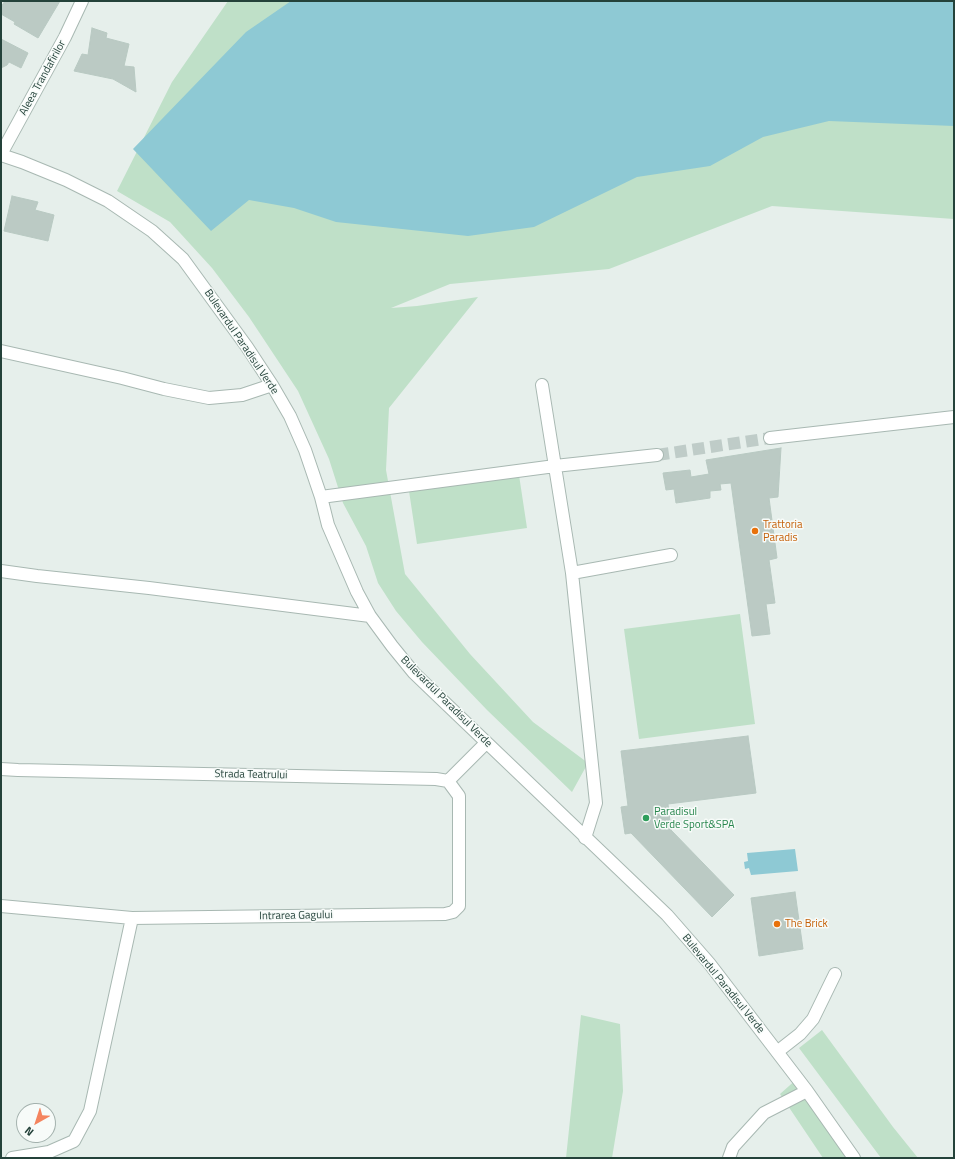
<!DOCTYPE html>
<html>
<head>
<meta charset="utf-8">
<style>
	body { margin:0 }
	#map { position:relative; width:955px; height:1159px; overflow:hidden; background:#e6efeb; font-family:"Titillium Web",sans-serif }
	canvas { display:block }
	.frame { position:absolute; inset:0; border:2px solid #24423a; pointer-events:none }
	.north { position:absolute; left:16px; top:1103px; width:40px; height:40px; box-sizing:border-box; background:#f7fbf9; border:1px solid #a3b1ad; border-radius:50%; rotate:219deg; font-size:11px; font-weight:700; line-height:16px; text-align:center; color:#24423a }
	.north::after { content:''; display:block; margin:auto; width:14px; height:18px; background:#f4845f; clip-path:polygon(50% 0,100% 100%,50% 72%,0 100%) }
</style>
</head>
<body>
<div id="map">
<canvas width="955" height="1159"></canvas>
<div class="frame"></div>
<div class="north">N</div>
</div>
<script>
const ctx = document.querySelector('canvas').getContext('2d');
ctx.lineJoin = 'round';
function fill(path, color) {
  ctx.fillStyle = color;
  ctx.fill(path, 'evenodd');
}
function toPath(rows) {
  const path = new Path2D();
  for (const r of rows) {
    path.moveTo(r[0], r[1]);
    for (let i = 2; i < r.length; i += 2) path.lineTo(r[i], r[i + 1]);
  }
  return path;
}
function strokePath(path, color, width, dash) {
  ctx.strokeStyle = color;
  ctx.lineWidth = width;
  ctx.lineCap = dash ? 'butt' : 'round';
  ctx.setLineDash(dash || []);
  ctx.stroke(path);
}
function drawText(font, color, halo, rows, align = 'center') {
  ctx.font = font + ' "Titillium Web",sans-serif';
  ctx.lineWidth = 3;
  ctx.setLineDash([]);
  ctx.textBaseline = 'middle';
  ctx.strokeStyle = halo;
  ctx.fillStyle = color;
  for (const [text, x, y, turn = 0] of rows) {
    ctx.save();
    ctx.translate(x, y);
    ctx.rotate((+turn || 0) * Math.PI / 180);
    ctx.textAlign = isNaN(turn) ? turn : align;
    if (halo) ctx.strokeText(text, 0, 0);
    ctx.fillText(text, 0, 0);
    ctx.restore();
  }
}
const green = toPath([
	[228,1,954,1,954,219,772,206,609,269,450,284,391,308,417,306,478,297,389,408,386,470,405,574,470,654,533,722,588,763,572,792,487,710,422,642,396,611,378,583,366,546,343,503,329,459,298,391,249,317,212,268,170,222,117,191,172,82],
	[519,475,527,528,417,544,409,491],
	[740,614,755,724,639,739,624,629],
	[581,1015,620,1024,623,1091,612,1158,566,1158],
	[822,1030,893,1127,918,1158,881,1158,799,1048],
	[798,1078,850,1158,823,1158,780,1094]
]);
const water = toPath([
	[291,1,954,1,954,126,829,121,763,137,710,166,637,177,534,227,468,236,336,222,294,208,249,200,211,231,133,149,246,32],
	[795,849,798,871,751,875,749,868,745,869,744,862,748,861,747,853]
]);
const building = toPath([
	[5,1,60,1,38,38,14,24,15,22,1,14,1,7,5,1],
	[92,28,107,33,106,38,129,44,124,66,134,67,136,92,113,79,74,71,82,54,88,55,92,28],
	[1,39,28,53,21,68,9,62,7,65,1,68,1,39],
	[12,196,38,202,35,210,54,215,48,241,4,231,12,196],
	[781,448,778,497,769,498,777,558,769,560,775,603,766,604,770,634,752,636,731,483,720,484,721,490,710,491,710,498,676,503,674,489,666,490,663,473,690,470,691,477,709,474,706,460,781,448],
	[748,736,756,793,668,804,671,830,734,895,712,917,631,833,625,834,621,807,628,806,621,751,748,736],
	[795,892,803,949,759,956,751,898,795,892]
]);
const minorTunnel = toPath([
	[657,455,770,438]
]);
const minor = toPath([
	[1,154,65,37,82,1],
	[1,155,22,162,66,180,108,201,152,231,183,259,247,347,272,385,290,416,305,450,321,497,328,525,357,592,370,616,392,646,414,673,439,697,667,915,709,963,807,1091,854,1158],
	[1,351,122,378,164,389,209,398,242,395,272,385],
	[542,385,572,573,596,803,585,838],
	[770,438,954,417],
	[321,497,555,466,657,455],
	[1,571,37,576,149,588,370,616],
	[572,573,671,555],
	[1,769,18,770,436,779,448,781],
	[448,781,486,743],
	[1,906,132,918,445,914,453,912,459,906,459,796,448,781],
	[777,1052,800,1034,813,1019,835,974],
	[12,1158,49,1152,74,1141,90,1111,132,918],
	[729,1158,733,1147,764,1113,807,1091]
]);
const markers = [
	[755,531,4,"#e8710a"],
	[646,818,4,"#2e9e5b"],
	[777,924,4,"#e8710a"]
];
const streetNames = [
	["Aleea Trandafirilor",43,78,-61],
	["Bulevardul Paradisul Verde",241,342,56],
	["Bulevardul Paradisul Verde",446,702,45],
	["Strada Teatrului",251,775,1],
	["Intrarea Gagului",296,916,-1],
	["Bulevardul Paradisul Verde",723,984,51]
];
const foodNames = [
	["Trattoria",763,525],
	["Paradis",763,538],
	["The Brick",785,924]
];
const leisureNames = [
	["Paradisul",654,812],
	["Verde Sport&SPA",654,825]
];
fill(green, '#bfe0c8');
fill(water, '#8ec9d4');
fill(building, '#bbcac4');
strokePath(building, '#b8c9c2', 1);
strokePath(minorTunnel, '#bfccc8', 12, [12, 6]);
strokePath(minor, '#a8b8b2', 14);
strokePath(minor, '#fff', 12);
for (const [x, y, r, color] of markers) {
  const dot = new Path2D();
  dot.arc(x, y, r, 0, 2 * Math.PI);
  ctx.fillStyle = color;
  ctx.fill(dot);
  strokePath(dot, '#f7fbf9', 1.5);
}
drawText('11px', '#24423a', '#f7fbf9', streetNames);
drawText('11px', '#c56008', '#f7fbf9', foodNames, 'left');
drawText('11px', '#27864d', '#f7fbf9', leisureNames, 'left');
</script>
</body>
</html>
